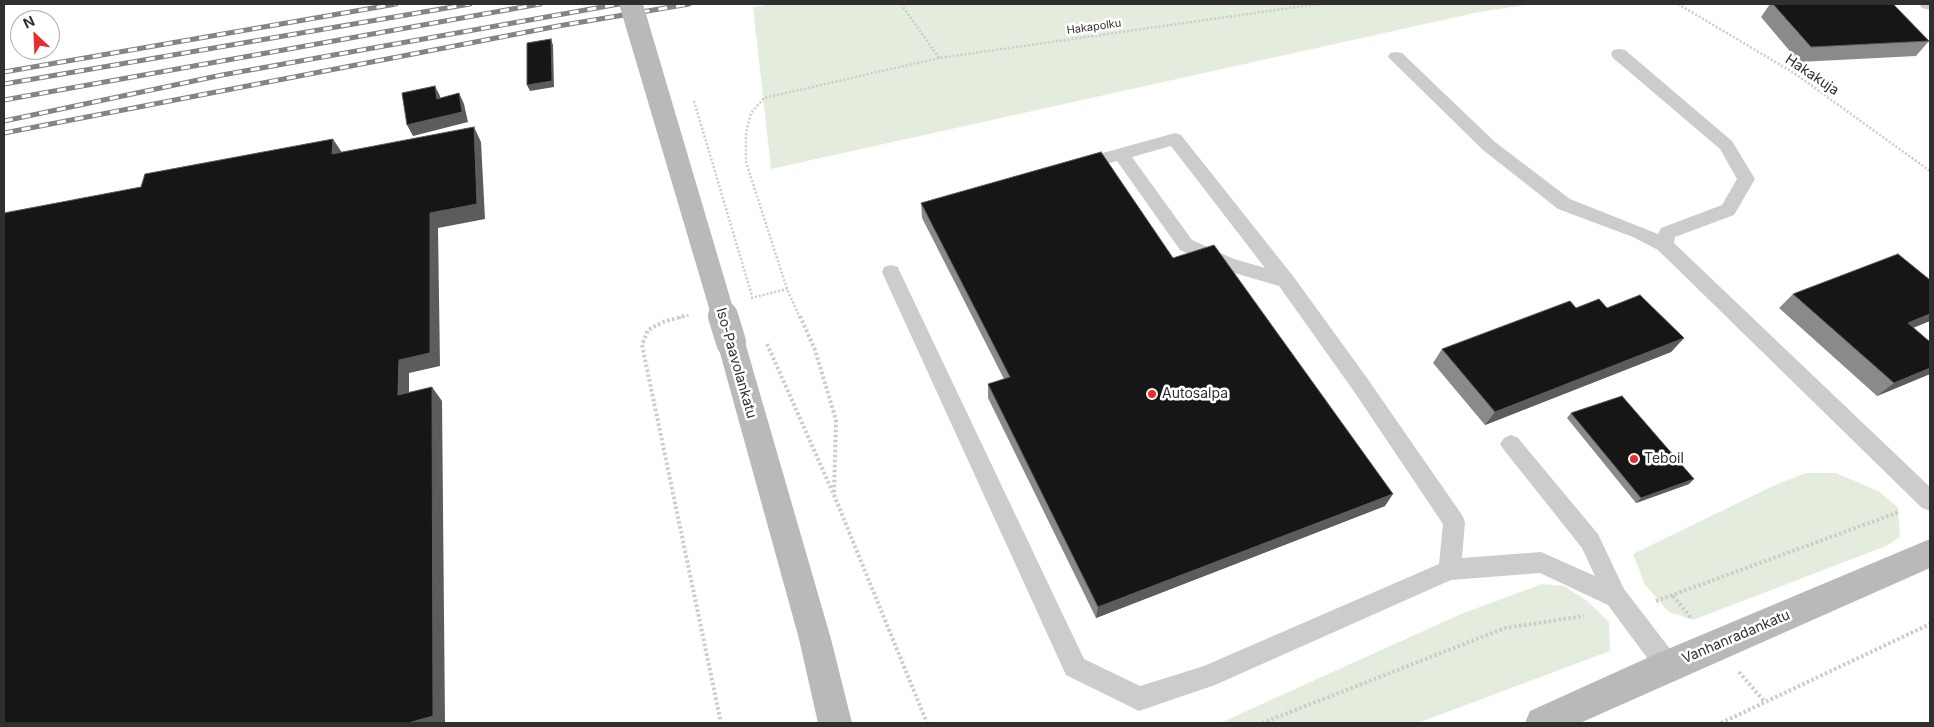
<!DOCTYPE html>
<html>
<head>
<meta charset="utf-8">
<style>
	body { margin:0 }
	#map { position:relative; width:1934px; height:727px; overflow:hidden; background:#fff; font-family:Inter,sans-serif }
	canvas { display:block }
	.frame { position:absolute; inset:0; border:5px solid #2f2f2f; pointer-events:none }
	.north { position:absolute; left:10px; top:10px; width:50px; height:50px; box-sizing:border-box; background:#fff; border:1px solid #acacac; border-radius:50%; rotate:335deg; font-size:14px; font-weight:700; line-height:20px; text-align:center; color:#2f2f2f }
	.north::after { content:''; display:block; margin:auto; width:18px; height:22px; background:#eb2c2d; clip-path:polygon(50% 0,100% 100%,50% 72%,0 100%) }
</style>
</head>
<body>
<div id="map">
<canvas width="1934" height="727"></canvas>
<div class="frame"></div>
<div class="north">N</div>
</div>
<script>
const ctx = document.querySelector('canvas').getContext('2d');
ctx.lineJoin = 'round';
function fill(path, color) {
  ctx.fillStyle = color;
  ctx.fill(path, 'evenodd');
}
function toPath(rows) {
  const path = new Path2D();
  for (const r of rows) {
    path.moveTo(r[0], r[1]);
    for (let i = 2; i < r.length; i += 2) path.lineTo(r[i], r[i + 1]);
  }
  return path;
}
function strokePath(path, color, width, dash) {
  ctx.strokeStyle = color;
  ctx.lineWidth = width;
  ctx.lineCap = dash ? 'butt' : 'round';
  ctx.setLineDash(dash || []);
  ctx.stroke(path);
}
function drawText(font, color, halo, rows, align = 'center') {
  ctx.font = font + ' Inter,sans-serif';
  ctx.lineWidth = 5;
  ctx.setLineDash([]);
  ctx.textBaseline = 'middle';
  ctx.strokeStyle = halo;
  ctx.fillStyle = color;
  for (const [text, x, y, turn = 0] of rows) {
    ctx.save();
    ctx.translate(x, y);
    ctx.rotate((+turn || 0) * Math.PI / 180);
    ctx.textAlign = isNaN(turn) ? turn : align;
    if (halo) ctx.strokeText(text, 0, 0);
    ctx.fillText(text, 0, 0);
    ctx.restore();
  }
}
const green = toPath([
	[774,4,1533,4,1479,12,771,169,753,7],
	[1806,473,1836,473,1880,492,1898,508,1900,537,1886,546,1693,620,1669,612,1645,585,1633,554,1775,485],
	[1542,584,1564,586,1586,600,1609,622,1610,651,1418,723,1220,723,1461,614]
]);
const pathFar1 = toPath([
	[901,4,939,58],
	[1678,4,1794,73,1930,171],
	[751,298,787,289],
	[679,318,689,315],
	[800,318,787,289,746,162,746,133,751,113,764,98,939,58,1318,4]
]);
const path = toPath([
	[684,316,663,322,648,330,642,345,721,723],
	[800,316,815,350,836,420,834,495],
	[767,344,834,495,927,723],
	[1673,596,1692,619],
	[1656,601,1899,512],
	[1739,672,1764,701],
	[1262,723,1505,628,1584,616],
	[1721,723,1930,624]
]);
const lane = toPath([
	[1619,49,1625,50,1732,141,1755,179,1734,215,1675,237,1674,243,1930,487,1930,511,1922,508,1658,250,1633,237,1558,209,1483,150,1388,57,1390,53,1396,52,1402,53,1495,142,1570,199,1658,234,1661,228,1722,205,1737,179,1720,149,1613,58,1611,54,1613,50,1619,49],
	[1175,133,1181,135,1293,276,1367,378,1462,515,1465,522,1462,558,1541,552,1595,576,1582,548,1504,450,1500,444,1504,438,1511,435,1518,438,1598,534,1624,589,1677,658,1680,666,1677,674,1668,678,1659,674,1608,605,1540,573,1451,580,1215,685,1139,711,1066,675,882,272,884,267,891,265,898,267,900,272,1084,659,1140,686,1204,666,1439,564,1443,524,1353,390,1279,286,1221,269,1180,250,1117,161,1080,171,1074,169,1071,165,1074,161,1175,133],
	[1171,146,1265,268,1234,259,1192,240,1132,157,1171,146]
]);
const street = toPath([
	[1919,4,1930,4,1930,10,1922,8,1919,4]
]);
const secondary = toPath([
	[731,331,741,334,745,342,831,639,852,723,818,723,799,639,717,342,721,334,731,331],
	[1930,539,1930,568,1580,723,1525,723,1530,711,1656,654,1930,539]
]);
const rail = toPath([
	[4,72,396,4],
	[4,84,470,4],
	[4,100,540,4],
	[4,121,222,75,619,4],
	[4,133,558,26,689,4]
]);
const pathBridge = toPath([
	[694,101,752,296]
]);
const secondaryBridgeFar1 = toPath([
	[631,4,724,318]
]);
const secondaryBridge = toPath([
	[723,316,731,342]
]);
const wall = toPath([
	[1770,4,1893,4,1929,41,1916,56,1799,62,1761,17],
	[921,203,1173,258,1385,506,1096,618,988,398,988,384,1004,379,922,218],
	[1793,294,1913,328,1930,342,1930,374,1877,396,1779,308],
	[1576,308,1607,308,1684,338,1671,352,1485,425,1433,363,1442,349],
	[1571,413,1689,484,1636,503,1567,418]
]);
const shadedWall = toPath([
	[551,39,553,45,554,87,530,91,527,85],
	[435,86,440,96,442,109,437,99],
	[459,93,464,104,468,122,413,136,407,125],
	[474,127,481,142,485,219,438,228,440,366,409,373,409,408,398,395,399,360,430,213],
	[333,139,343,154,332,154],
	[1930,314,1930,321,1891,337,1908,323],
	[1684,338,1671,352,1485,425,1495,412],
	[1930,368,1930,374,1877,396,1894,383],
	[432,387,442,401,445,723,408,723],
	[1694,479,1689,484,1636,503,1641,498],
	[1393,494,1385,506,1096,618,1098,607]
]);
const building = toPath([
	[1773,4,1893,4,1929,41,1811,47,1773,4],
	[551,39,552,81,527,85,527,43,551,39],
	[435,86,437,99,459,93,462,112,407,125,402,93,435,86],
	[474,127,477,204,430,213,430,353,399,360,398,395,432,387,433,716,408,723,4,723,4,213,141,187,145,174,333,139,332,154,474,127],
	[1101,152,1173,258,1214,245,1393,494,1098,607,988,384,1010,377,921,203,1101,152],
	[1898,254,1930,280,1930,314,1908,323,1930,342,1930,368,1894,383,1793,294,1898,254],
	[1640,295,1684,338,1495,412,1442,349,1570,301,1576,308,1599,299,1607,308,1640,295],
	[1622,396,1694,479,1641,498,1571,413,1622,396]
]);
const markers = [
	[1152,394,5,"#eb2c2d"],
	[1634,459,5,"#eb2c2d"]
];
const farStreetnames = [
	["Hakapolku",1094,27,-8]
];
const streetNames = [
	["Hakakuja",1812,75,34],
	["Iso-Paavolankatu",736,363,74],
	["Vanhanradankatu",1736,637,-23]
];
const poiNames = [
	["Autosalpa",1162,394],
	["Teboil",1644,459]
];
fill(green, '#e4eddd');
strokePath(pathFar1, '#ccc', 2.5, [2, 2]);
strokePath(path, '#ccc', 4, [2.5, 2.5]);
fill(lane, '#ccc');
fill(street, '#ccc');
fill(secondary, '#b9b9b9');
strokePath(rail, '#848484', 5);
strokePath(rail, '#fff', 3, [9]);
strokePath(pathBridge, '#ccc', 2.5, [2, 2]);
strokePath(secondaryBridgeFar1, '#b9b9b9', 23);
strokePath(secondaryBridge, '#b9b9b9', 30);
fill(wall, '#8a8a8a');
fill(shadedWall, '#5c5c5c');
fill(building, '#161616');
strokePath(building, '#5c5c5c', 1);
for (const [x, y, r, color] of markers) {
  const dot = new Path2D();
  dot.arc(x, y, r, 0, 2 * Math.PI);
  ctx.fillStyle = color;
  ctx.fill(dot);
  strokePath(dot, '#fff', 2);
}
drawText('11px', '#2f2f2f', '#fff', farStreetnames);
drawText('14px', '#2f2f2f', '#fff', streetNames);
drawText('14px', '#2f2f2f', '#fff', poiNames, 'left');
</script>
</body>
</html>
